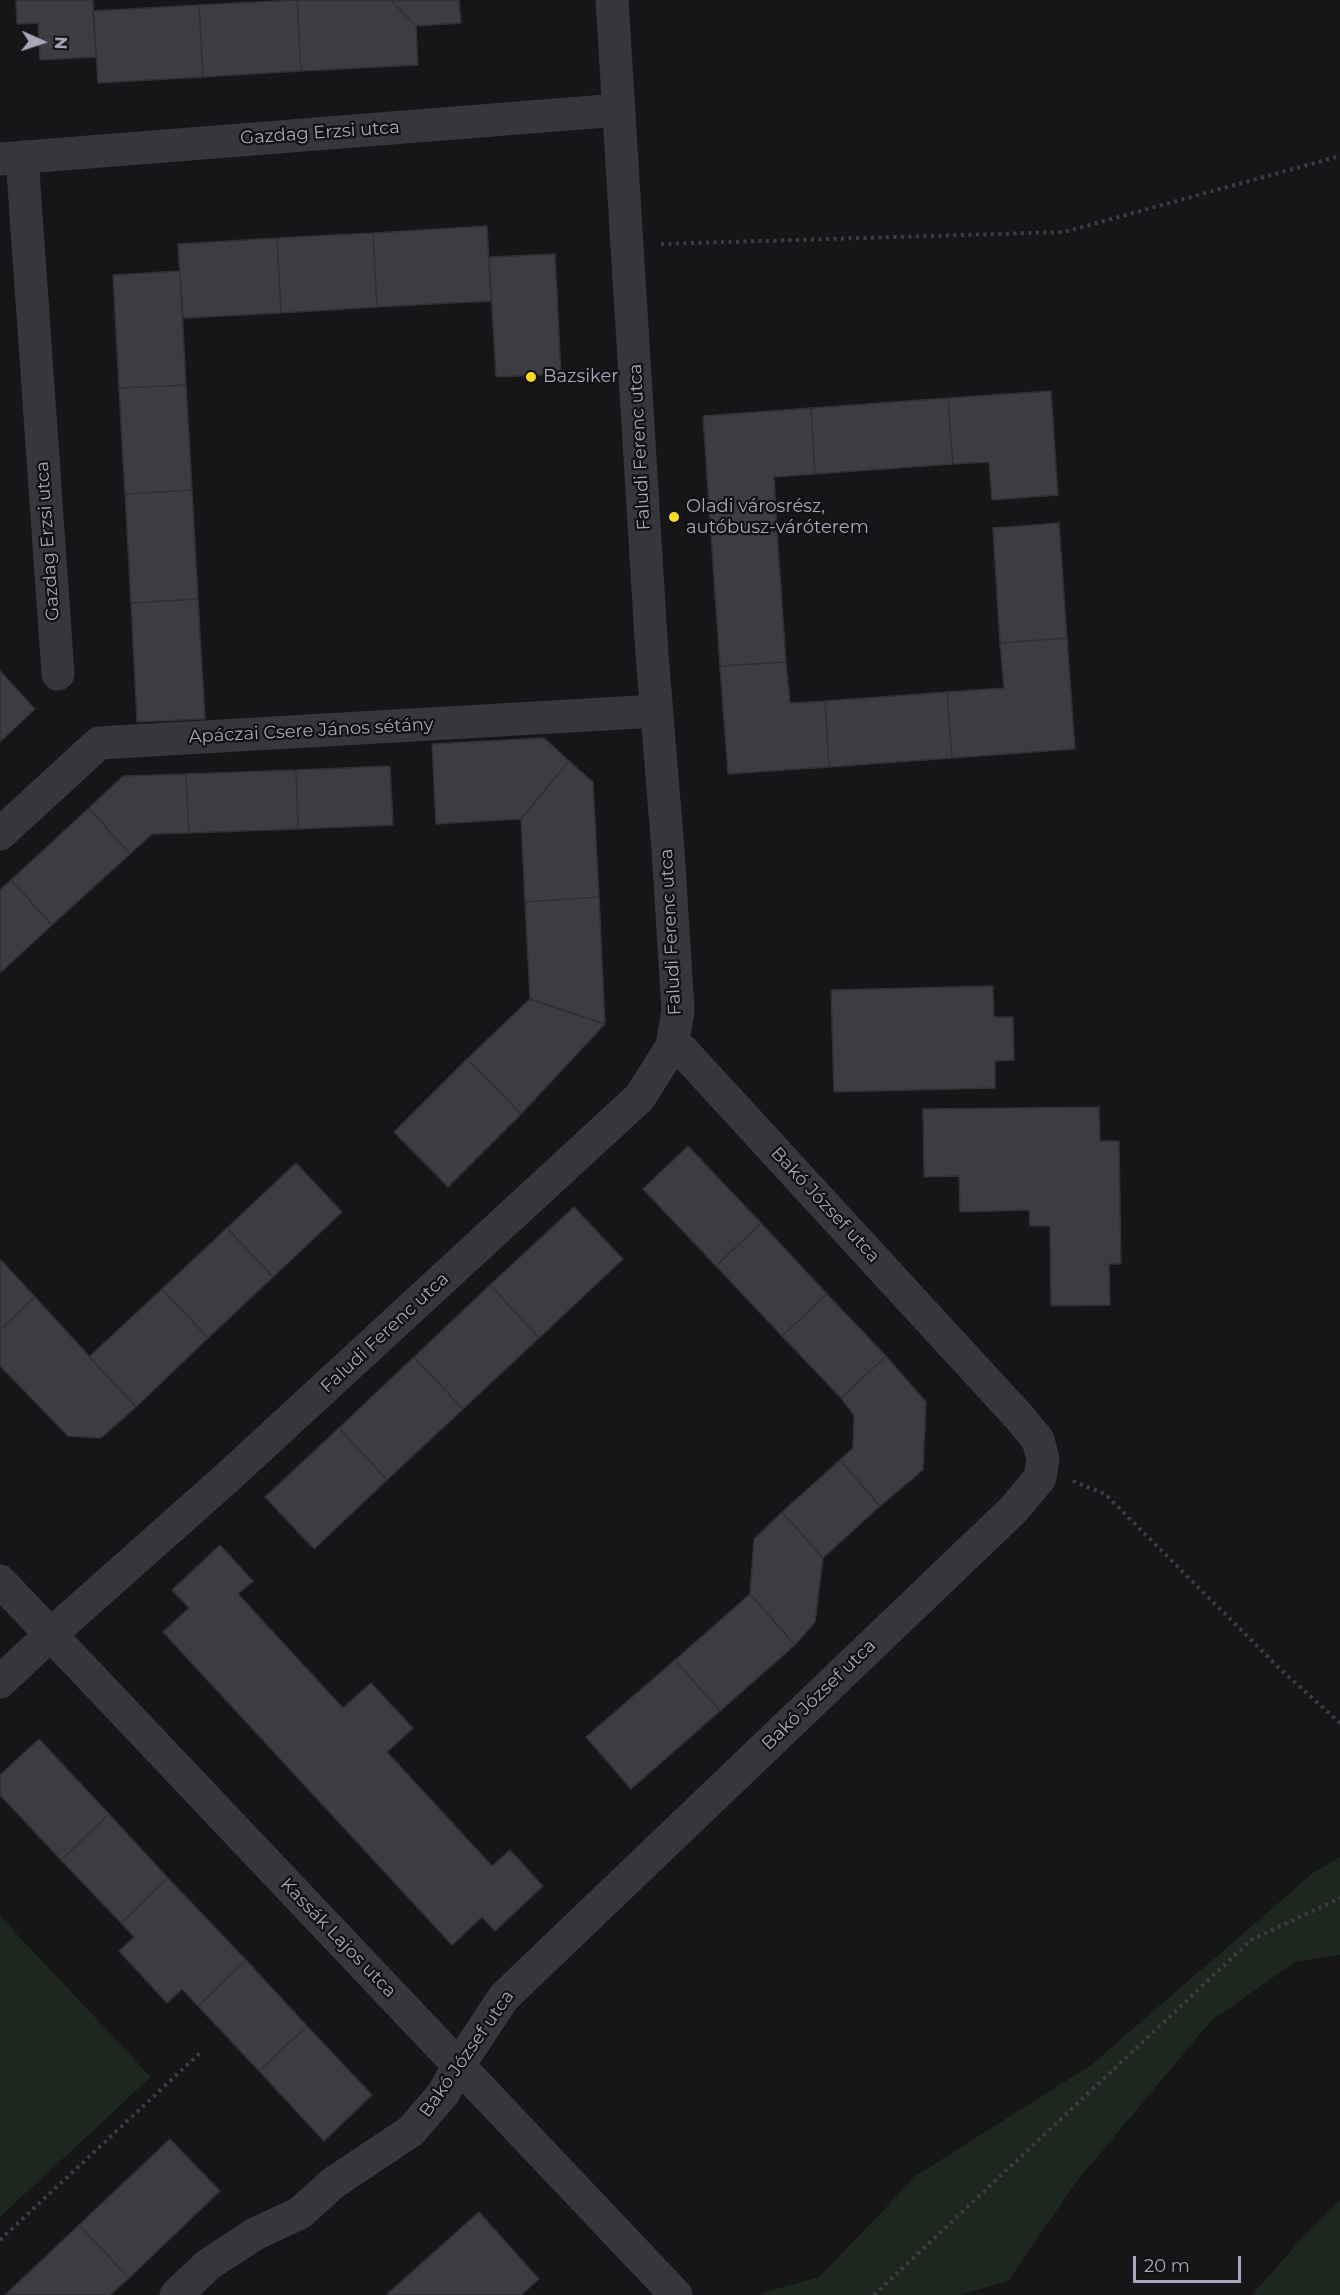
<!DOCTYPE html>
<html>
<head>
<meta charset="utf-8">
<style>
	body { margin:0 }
	#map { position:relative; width:1340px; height:2295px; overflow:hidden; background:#161517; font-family:Montserrat,sans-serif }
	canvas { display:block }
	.north { position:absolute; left:12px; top:12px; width:60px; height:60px; -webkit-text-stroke:4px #111012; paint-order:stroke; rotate:93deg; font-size:16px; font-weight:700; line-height:24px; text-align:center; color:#a6a8b9 }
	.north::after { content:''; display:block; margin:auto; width:21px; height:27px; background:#a6a8b9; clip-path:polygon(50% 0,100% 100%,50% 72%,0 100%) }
	.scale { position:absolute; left:1133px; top:2256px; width:108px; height:27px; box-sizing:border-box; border:3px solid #a6a8b9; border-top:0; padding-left:8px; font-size:18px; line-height:21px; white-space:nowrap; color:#a6a8b9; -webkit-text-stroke:4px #111012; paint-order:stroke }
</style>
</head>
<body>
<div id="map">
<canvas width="1340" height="2295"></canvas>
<div class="north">N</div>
<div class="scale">20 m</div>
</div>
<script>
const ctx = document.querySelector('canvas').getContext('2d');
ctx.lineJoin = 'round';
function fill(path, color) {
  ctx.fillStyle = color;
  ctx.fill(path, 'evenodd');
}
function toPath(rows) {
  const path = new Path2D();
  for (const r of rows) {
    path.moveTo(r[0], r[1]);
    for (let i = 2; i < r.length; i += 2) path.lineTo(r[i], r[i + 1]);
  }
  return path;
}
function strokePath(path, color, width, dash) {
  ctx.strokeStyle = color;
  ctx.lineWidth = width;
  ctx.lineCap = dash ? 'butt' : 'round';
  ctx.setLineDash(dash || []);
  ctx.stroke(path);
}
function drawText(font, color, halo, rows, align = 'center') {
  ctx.font = font + ' Montserrat,sans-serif';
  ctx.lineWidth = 4.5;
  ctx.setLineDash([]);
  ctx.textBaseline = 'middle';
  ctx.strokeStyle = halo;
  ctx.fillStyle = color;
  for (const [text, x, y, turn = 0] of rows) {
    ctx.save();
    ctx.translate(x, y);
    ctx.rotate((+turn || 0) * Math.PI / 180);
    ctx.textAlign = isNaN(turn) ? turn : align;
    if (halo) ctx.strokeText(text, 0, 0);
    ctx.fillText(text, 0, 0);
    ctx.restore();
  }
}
const green = toPath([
	[1340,1857,1340,1955,1295,1962,1211,2021,1077,2181,1008,2281,960,2295,764,2295,762,2293,819,2277,917,2175,1091,2065,1313,1873],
	[0,1916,151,2077,0,2217],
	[1340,2200,1340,2295,1252,2295,1308,2231]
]);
const building = toPath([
	[16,0,93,0,96,57,40,60,38,23,17,24,16,0],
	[297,0,391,0,416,26,418,65,301,71,297,0],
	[297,0,301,71,203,77,199,5,297,0],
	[391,0,459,0,461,23,416,26,391,0],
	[199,5,203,77,98,83,93,11,199,5],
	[487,226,491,301,377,307,373,233,487,226],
	[373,233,377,307,281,313,277,238,373,233],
	[277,238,281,313,183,318,178,244,277,238],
	[555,254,561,374,496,377,489,257,555,254],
	[180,271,186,385,119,388,113,275,180,271],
	[186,385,192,490,125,494,119,388,186,385],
	[1051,391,1058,495,992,500,989,462,953,464,948,398,1051,391],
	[948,398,953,464,815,474,811,408,948,398],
	[811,408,815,474,774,477,777,531,711,535,703,416,811,408],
	[192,490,198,599,131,603,125,494,192,490],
	[1059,523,1067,638,1000,643,993,528,1059,523],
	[777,531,786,662,720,666,711,535,777,531],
	[198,599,205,719,137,722,131,603,198,599],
	[1067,638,1075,749,952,758,947,692,1004,688,1000,643,1067,638],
	[786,662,790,703,825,701,829,767,728,774,720,666,786,662],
	[0,671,35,709,0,742,0,671],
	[947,692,952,758,829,767,825,701,947,692],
	[544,738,569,761,521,819,436,824,432,744,544,738],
	[569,761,593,782,599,897,525,902,521,819,569,761],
	[390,766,393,825,298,829,296,770,390,766],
	[296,770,298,829,189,833,186,774,296,770],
	[186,774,189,833,152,834,130,854,89,808,123,776,186,774],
	[89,808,130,854,52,925,11,880,89,808],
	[11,880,52,925,0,973,0,890,11,880],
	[599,897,605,1024,530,999,525,902,599,897],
	[993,986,994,1017,1013,1017,1014,1060,995,1061,995,1088,834,1092,831,990,993,986],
	[530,999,605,1024,521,1114,467,1059,530,999],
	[467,1059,521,1114,448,1187,394,1132,467,1059],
	[1099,1107,1100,1141,1119,1141,1121,1264,1109,1264,1110,1305,1051,1306,1050,1226,1030,1226,1029,1210,960,1212,959,1176,924,1177,923,1109,1099,1107],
	[688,1146,761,1223,716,1266,643,1189,688,1146],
	[296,1163,342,1212,273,1277,227,1228,296,1163],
	[574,1207,623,1259,539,1338,490,1285,574,1207],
	[761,1223,827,1294,782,1336,716,1266,761,1223],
	[227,1228,273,1277,208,1338,162,1289,227,1228],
	[0,1259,35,1297,0,1330,0,1259],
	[490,1285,539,1338,463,1409,414,1357,490,1285],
	[162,1289,208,1338,136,1407,89,1357,162,1289],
	[827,1294,886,1356,841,1398,782,1336,827,1294],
	[35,1297,136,1407,101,1438,68,1436,0,1366,0,1330,35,1297],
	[886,1356,926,1402,923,1470,880,1506,840,1460,853,1448,854,1415,841,1398,886,1356],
	[414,1357,463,1409,387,1480,339,1428,414,1357],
	[339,1428,387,1480,314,1549,265,1497,339,1428],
	[840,1460,880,1506,823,1558,782,1512,840,1460],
	[782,1512,823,1558,815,1622,795,1645,750,1594,754,1539,782,1512],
	[220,1545,253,1581,238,1594,343,1708,371,1683,413,1728,387,1752,492,1866,510,1850,543,1886,495,1931,482,1917,452,1945,163,1632,189,1608,172,1590,220,1545],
	[750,1594,795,1645,720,1711,675,1660,750,1594],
	[675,1660,720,1711,631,1789,586,1737,675,1660],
	[39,1739,109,1814,61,1860,0,1795,0,1775,39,1739],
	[109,1814,168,1878,121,1923,61,1860,109,1814],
	[168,1878,246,1960,198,2006,182,1989,167,2003,119,1951,134,1937,121,1923,168,1878],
	[246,1960,307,2026,259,2071,198,2006,246,1960],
	[307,2026,372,2095,324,2141,259,2071,307,2026],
	[170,2139,220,2191,129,2278,79,2225,170,2139],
	[479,2212,539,2279,521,2295,386,2295,479,2212],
	[79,2225,129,2278,110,2295,5,2295,79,2225]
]);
const path = toPath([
	[661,244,1064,232,1340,156],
	[1073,1481,1105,1494,1279,1668,1340,1723],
	[0,2240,200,2053],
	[874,2295,1251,1940,1340,1898]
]);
const street = toPath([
	[22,157,58,674],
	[0,159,619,110],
	[0,834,99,743,656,711],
	[0,1581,676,2295],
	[0,1682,50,1635,229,1476,640,1097,672,1046,678,1011,668,850,652,654,612,0],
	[176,2295,209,2264,255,2234,300,2213,333,2183,411,2131,443,2094,459,2065,504,1997,1013,1510,1040,1478,1043,1459,1038,1440,1020,1418,682,1050,672,1046]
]);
const markers = [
	[531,377,6,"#ffda25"],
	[674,517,6,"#ffda25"]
];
const streetNames = [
	["Gazdag Erzsi utca",320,133,-4],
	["Faludi Ferenc utca",640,447,-93],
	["Gazdag Erzsi utca",48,541,-94],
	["Apáczai Csere János sétány",311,731,-3],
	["Faludi Ferenc utca",671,932,-93],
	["Bakó József utca",825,1205,47],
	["Faludi Ferenc utca",385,1333,-43],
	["Bakó József utca",819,1695,-44],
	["Kassák Lajos utca",338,1938,46],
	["Bakó József utca",467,2054,-55]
];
const poiNames = [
	["Bazsiker",543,377],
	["Oladi városrész,",686,507],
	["autóbusz-váróterem",686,528]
];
fill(green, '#1d261f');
fill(building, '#3d3c42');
strokePath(building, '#302f34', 1.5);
strokePath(path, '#3c3d44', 4, [3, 4.5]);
strokePath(street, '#36363d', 33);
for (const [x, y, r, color] of markers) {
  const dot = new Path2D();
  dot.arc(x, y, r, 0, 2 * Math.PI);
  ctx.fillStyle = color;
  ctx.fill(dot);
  strokePath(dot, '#111012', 2);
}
drawText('18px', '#a6a8b9', '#111012', streetNames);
drawText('18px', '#a6a8b9', '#111012', poiNames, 'left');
</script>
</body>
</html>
